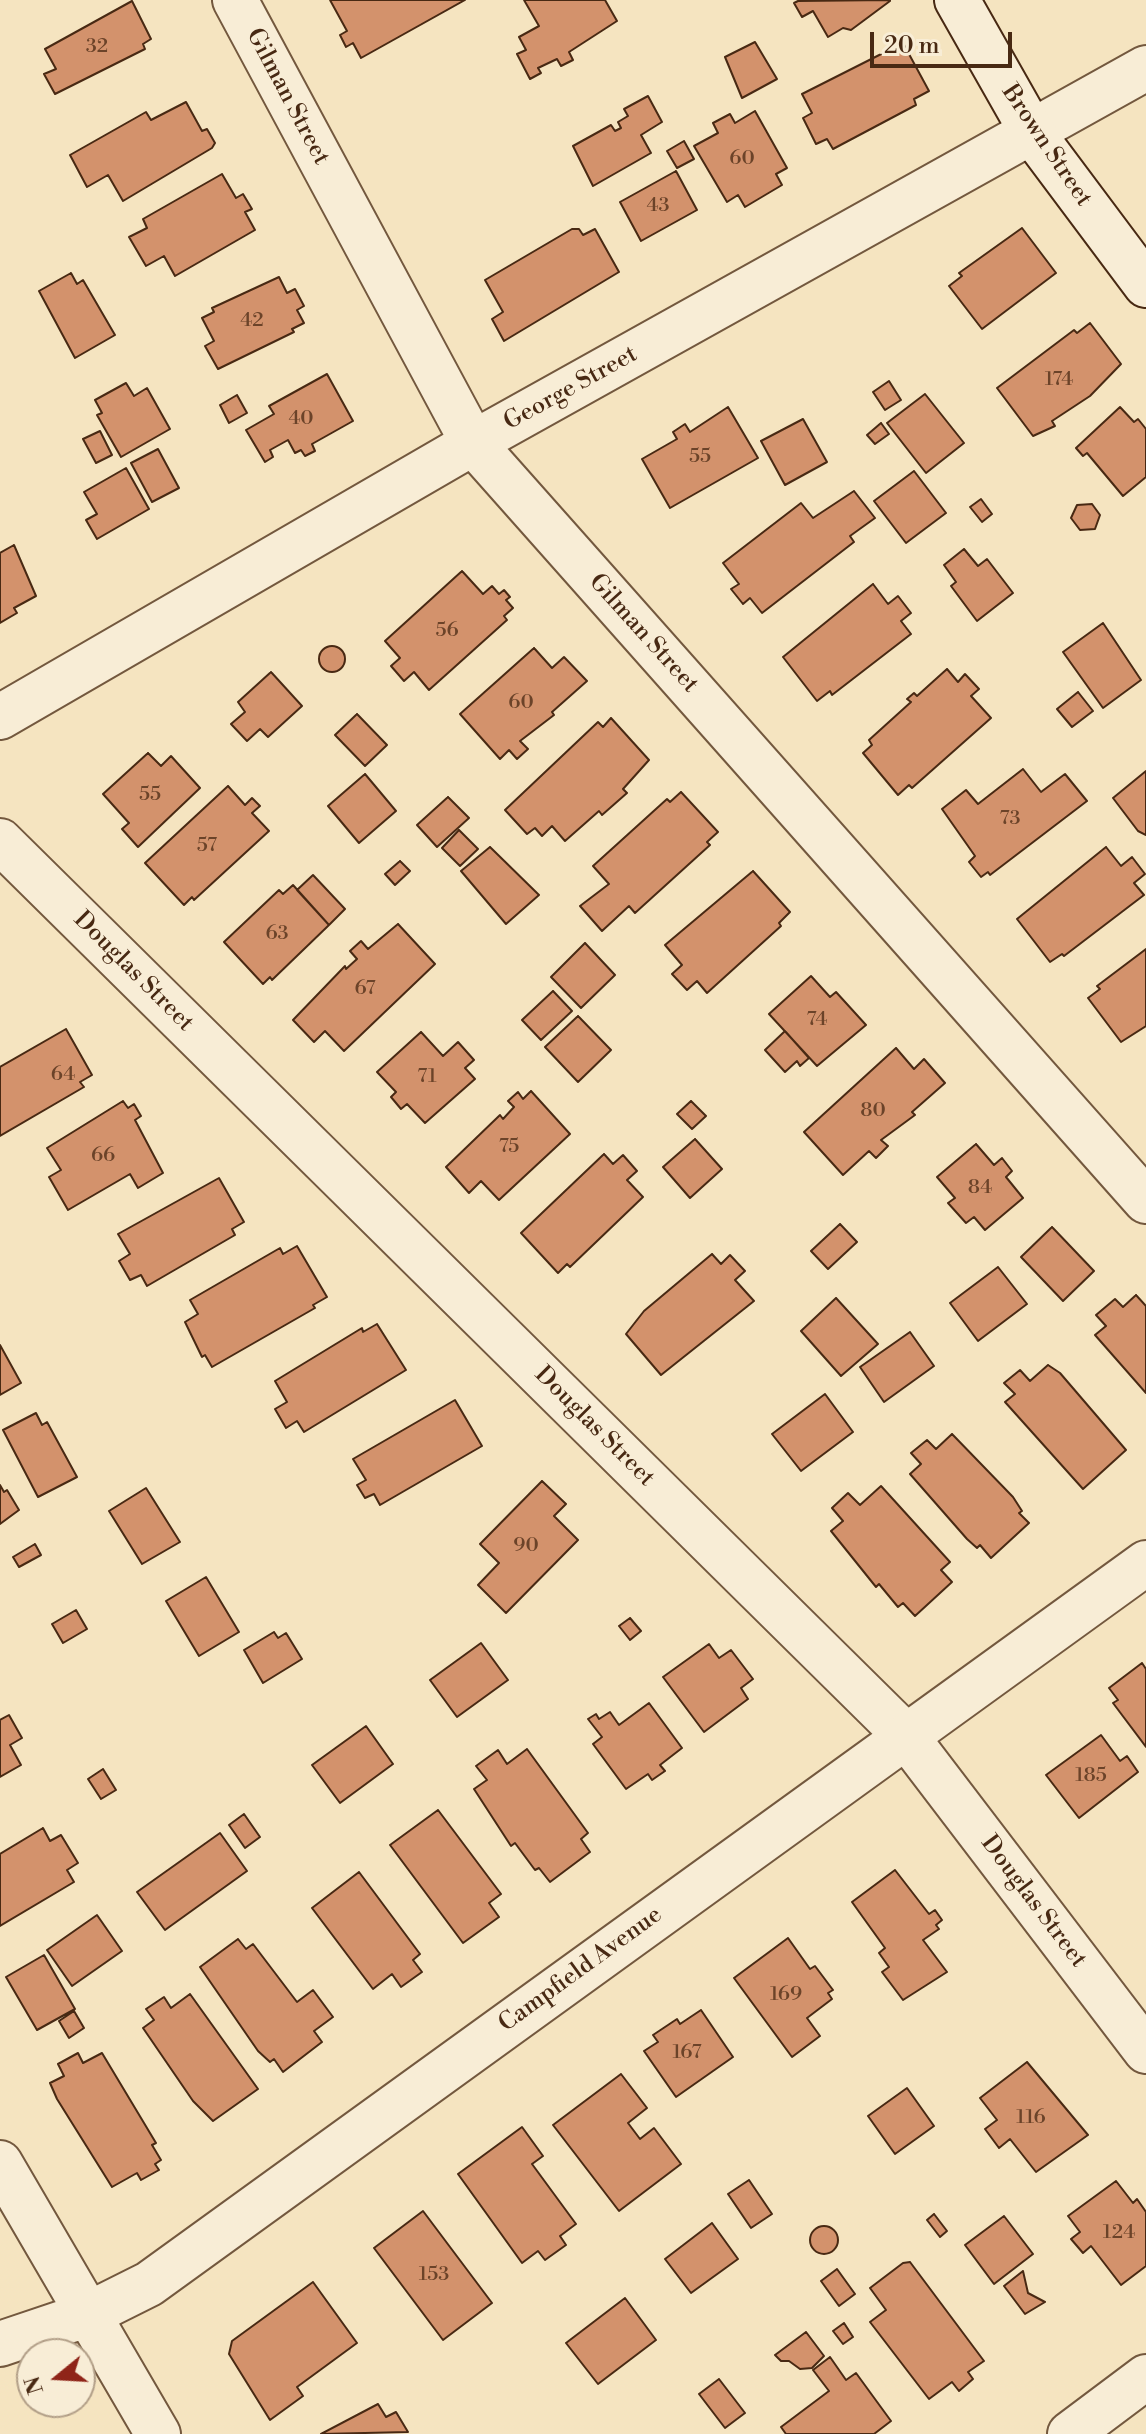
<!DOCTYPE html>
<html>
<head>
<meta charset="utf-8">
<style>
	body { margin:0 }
	#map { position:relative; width:1146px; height:2434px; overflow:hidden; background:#f5e4c0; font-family:"Libre Bodoni",serif }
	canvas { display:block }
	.north { position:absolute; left:16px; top:2338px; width:80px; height:80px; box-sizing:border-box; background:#f8edd6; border:2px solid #b29f88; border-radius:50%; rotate:252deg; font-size:22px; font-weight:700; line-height:32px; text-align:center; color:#482913 }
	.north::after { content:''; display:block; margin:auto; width:28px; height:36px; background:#8f2418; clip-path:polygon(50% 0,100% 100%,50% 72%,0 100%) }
	.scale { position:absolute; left:870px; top:32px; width:142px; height:36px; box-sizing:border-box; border:4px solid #482913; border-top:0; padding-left:10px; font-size:24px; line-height:28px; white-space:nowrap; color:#482913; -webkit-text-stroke:6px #f8edd6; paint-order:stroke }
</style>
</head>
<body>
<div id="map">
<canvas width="1146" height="2434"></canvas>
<div class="north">N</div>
<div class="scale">20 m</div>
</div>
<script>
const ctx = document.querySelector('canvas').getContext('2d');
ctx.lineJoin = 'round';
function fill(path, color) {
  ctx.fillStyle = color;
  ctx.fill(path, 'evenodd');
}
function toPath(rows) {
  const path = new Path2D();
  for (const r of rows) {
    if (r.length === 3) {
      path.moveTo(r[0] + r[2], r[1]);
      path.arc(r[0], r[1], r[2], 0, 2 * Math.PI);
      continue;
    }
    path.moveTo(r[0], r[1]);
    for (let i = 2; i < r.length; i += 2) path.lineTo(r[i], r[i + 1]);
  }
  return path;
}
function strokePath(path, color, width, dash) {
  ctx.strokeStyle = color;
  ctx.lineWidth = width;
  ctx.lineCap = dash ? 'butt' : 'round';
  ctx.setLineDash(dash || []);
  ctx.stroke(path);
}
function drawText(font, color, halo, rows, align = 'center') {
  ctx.font = font + ' "Libre Bodoni",serif';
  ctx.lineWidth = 7;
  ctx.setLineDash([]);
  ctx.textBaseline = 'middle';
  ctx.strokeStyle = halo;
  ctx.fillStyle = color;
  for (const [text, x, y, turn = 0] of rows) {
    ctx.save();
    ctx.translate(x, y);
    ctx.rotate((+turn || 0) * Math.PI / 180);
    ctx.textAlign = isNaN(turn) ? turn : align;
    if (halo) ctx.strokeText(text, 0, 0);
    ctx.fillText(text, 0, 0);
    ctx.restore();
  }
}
const building = toPath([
	[330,0,465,0,361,58,353,43,346,47,340,35,347,31,330,0],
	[524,0,605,0,617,21,569,52,573,60,561,66,557,59,538,68,541,73,530,79,517,54,526,50,519,37,539,26,524,0],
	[132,1,151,39,143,44,145,49,55,94,44,74,56,69,45,49,132,1],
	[798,1,890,0,890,1,851,30,843,28,828,37,813,11,802,17,794,3,798,1],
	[755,42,777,79,742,98,725,57,755,42],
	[903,43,929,91,914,99,916,105,833,149,827,139,816,144,803,118,812,113,802,94,903,43],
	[648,96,662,122,641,135,651,153,593,186,573,146,611,125,615,131,621,128,618,122,628,116,624,109,648,96],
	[186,102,202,131,207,129,215,143,212,148,123,201,108,175,87,187,70,155,146,112,151,120,186,102],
	[755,111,787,168,776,174,782,185,745,207,738,195,727,202,694,146,718,133,713,123,730,114,735,123,755,111],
	[684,141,694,159,677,168,667,151,684,141],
	[676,171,697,210,641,241,620,202,676,171],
	[222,174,236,198,243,194,252,209,245,212,255,230,175,276,164,256,146,266,129,237,147,228,143,219,222,174],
	[1022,228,1056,273,982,329,949,286,962,276,959,273,1022,228],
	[572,229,579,229,583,235,595,229,619,272,504,341,492,319,503,312,485,280,572,229],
	[71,273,77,284,83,280,115,335,75,358,39,291,71,273],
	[279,277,287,293,295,289,304,306,297,310,304,323,292,329,294,332,218,369,205,346,214,341,202,318,214,312,212,308,279,277],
	[1090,323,1121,364,1090,396,1052,421,1055,426,1033,436,997,388,1074,330,1077,333,1090,323],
	[327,374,353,421,312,444,315,451,305,456,301,450,295,453,288,440,270,450,273,457,265,462,246,430,274,414,269,406,327,374],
	[889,381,901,400,885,410,873,392,889,381],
	[126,383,134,396,147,388,170,429,121,457,97,415,102,413,95,400,126,383],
	[925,394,964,443,926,473,887,423,925,394],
	[237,395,247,413,229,423,220,405,237,395],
	[728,407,758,458,670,508,642,459,677,439,673,432,685,424,690,432,728,407],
	[1120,407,1134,422,1138,419,1146,429,1146,477,1123,496,1087,453,1083,456,1076,448,1120,407],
	[803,419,827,462,785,485,761,441,803,419],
	[881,423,889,434,875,444,867,435,881,423],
	[100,431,112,455,96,463,83,439,100,431],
	[158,449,179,488,152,502,131,463,158,449],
	[126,468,149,509,97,539,86,520,97,514,84,492,126,468],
	[914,471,946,513,906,543,874,501,914,471],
	[854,491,875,518,850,536,854,542,762,613,750,598,743,604,731,589,739,584,723,563,801,503,813,518,854,491],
	[981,499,992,514,982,522,970,507,981,499],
	[1092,504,1100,515,1095,529,1080,530,1071,518,1077,505,1092,504],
	[14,545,36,596,14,608,17,613,0,623,0,553,14,545],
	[964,549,978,566,987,559,1013,593,977,621,951,586,956,582,944,565,964,549],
	[462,571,483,594,492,586,499,594,504,590,510,597,506,600,513,608,504,616,507,620,429,690,414,672,404,681,391,666,400,658,385,641,462,571],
	[873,584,888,604,898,596,911,613,901,621,911,634,832,695,830,691,817,701,783,657,873,584],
	[1103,623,1141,680,1103,708,1063,652,1103,623],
	[332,659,13],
	[534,648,552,668,564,657,587,681,552,712,554,715,520,741,528,749,517,759,509,750,500,759,460,714,534,648],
	[947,669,958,682,965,674,979,689,971,696,991,718,912,788,909,785,898,795,863,753,872,745,869,740,911,702,907,699,914,693,917,696,947,669],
	[271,672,302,706,268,737,260,729,247,741,231,724,245,712,238,702,271,672],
	[1078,692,1093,711,1072,727,1057,709,1078,692],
	[357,714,387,745,365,766,335,735,357,714],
	[611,718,649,760,623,789,627,793,602,815,599,811,565,841,552,826,542,836,535,828,527,834,505,810,598,722,603,727,611,718],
	[148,753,161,766,171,756,200,788,138,847,122,829,129,823,103,794,148,753],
	[1023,769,1041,792,1065,774,1087,801,990,875,988,872,981,877,969,862,975,856,942,809,966,790,978,804,1023,769],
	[1146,771,1146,835,1138,831,1113,798,1146,771],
	[365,774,396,811,359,843,328,806,365,774],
	[228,786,245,805,252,798,260,806,252,813,269,831,194,900,192,897,184,905,145,863,228,786],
	[681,792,718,832,707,842,710,845,635,913,629,906,602,931,580,906,609,884,593,866,667,799,670,802,681,792],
	[448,797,469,818,437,847,417,825,448,797],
	[459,830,478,849,460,866,442,848,459,830],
	[490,847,539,895,506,924,461,871,490,847],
	[1106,847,1121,866,1132,857,1145,874,1134,883,1144,895,1064,956,1062,954,1050,962,1017,919,1106,847],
	[400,861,410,871,395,885,385,874,400,861],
	[753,871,790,912,779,923,781,926,707,993,697,981,687,990,672,974,682,965,665,945,753,871],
	[313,875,345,909,329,925,297,890,313,875],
	[293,885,329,925,272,980,270,977,263,984,224,942,279,890,283,894,293,885],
	[398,924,435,964,344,1051,325,1031,314,1042,293,1020,345,966,346,969,357,959,350,951,361,941,368,949,398,924],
	[585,943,615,975,581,1008,551,977,585,943],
	[1146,949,1146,1026,1121,1042,1088,998,1100,989,1097,986,1146,949],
	[811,976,830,997,836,992,866,1025,817,1066,769,1014,811,976],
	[553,991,572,1011,541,1040,522,1020,553,991],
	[578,1016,611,1050,578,1082,545,1047,578,1016],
	[66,1029,92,1075,80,1082,84,1087,0,1136,0,1067,66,1029],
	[785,1031,809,1058,800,1066,797,1061,785,1072,765,1050,785,1031],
	[421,1032,443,1056,458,1042,474,1060,465,1068,475,1079,425,1123,407,1104,401,1109,391,1097,396,1092,377,1072,421,1032],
	[896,1048,914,1069,924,1059,945,1083,912,1112,915,1115,881,1140,888,1146,876,1158,869,1151,843,1175,804,1132,896,1048],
	[531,1091,570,1134,499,1200,481,1181,469,1193,446,1167,500,1115,503,1119,514,1107,508,1101,518,1092,523,1099,531,1091],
	[123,1101,128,1108,134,1104,141,1116,135,1120,163,1173,138,1188,130,1174,68,1210,49,1177,61,1170,47,1148,123,1101],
	[691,1101,706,1116,692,1129,677,1114,691,1101],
	[695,1139,722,1169,690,1198,663,1167,695,1139],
	[976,1144,994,1165,1002,1158,1012,1171,1006,1177,1023,1198,985,1230,974,1217,966,1223,948,1203,955,1198,937,1177,976,1144],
	[604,1154,613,1164,623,1155,637,1171,627,1180,643,1197,570,1267,567,1264,558,1273,521,1233,604,1154],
	[219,1178,244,1222,232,1229,235,1235,147,1286,141,1275,130,1280,119,1261,130,1254,118,1234,219,1178],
	[840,1224,857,1242,828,1269,811,1251,840,1224],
	[1052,1227,1094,1271,1063,1301,1021,1257,1052,1227],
	[297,1246,327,1297,313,1305,315,1308,212,1367,205,1355,202,1357,185,1322,198,1314,190,1300,280,1248,283,1254,297,1246],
	[712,1254,721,1264,730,1255,745,1271,735,1280,754,1301,661,1375,626,1334,644,1311,712,1254],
	[998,1267,1027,1304,978,1341,950,1303,998,1267],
	[1136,1295,1146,1306,1146,1393,1095,1335,1106,1326,1096,1315,1115,1299,1123,1307,1136,1295],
	[836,1298,878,1344,841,1376,801,1331,836,1298],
	[377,1324,406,1370,304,1432,297,1421,286,1428,275,1409,287,1402,275,1381,362,1328,363,1332,377,1324],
	[910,1332,934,1366,884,1402,860,1367,910,1332],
	[0,1345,21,1383,0,1395,0,1345],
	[1048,1365,1060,1373,1126,1450,1083,1489,1005,1402,1015,1394,1004,1383,1020,1370,1030,1381,1048,1365],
	[825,1394,853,1432,801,1471,772,1434,825,1394],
	[455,1400,482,1446,380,1505,374,1494,365,1498,357,1485,366,1480,353,1459,455,1400],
	[36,1413,42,1425,47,1422,77,1477,38,1497,3,1430,36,1413],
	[952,1434,1013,1497,1022,1511,1019,1513,1029,1523,991,1558,980,1545,977,1548,967,1539,910,1474,921,1464,911,1453,927,1440,936,1449,952,1434],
	[542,1481,566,1504,554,1516,578,1540,506,1613,478,1585,499,1563,480,1544,542,1481],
	[0,1485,4,1492,7,1490,19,1510,0,1524,0,1485],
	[881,1486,950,1562,941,1570,952,1582,915,1616,903,1603,898,1607,879,1584,876,1587,831,1531,843,1521,832,1508,848,1493,860,1505,881,1486],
	[146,1488,180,1542,142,1564,109,1511,146,1488],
	[35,1544,41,1555,19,1567,13,1557,35,1544],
	[206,1577,239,1632,199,1656,166,1601,206,1577],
	[76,1610,87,1629,63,1643,52,1624,76,1610],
	[630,1618,641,1631,630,1640,619,1626,630,1618],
	[274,1632,278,1638,286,1633,302,1659,263,1683,244,1650,274,1632],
	[481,1643,508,1680,457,1717,430,1680,481,1643],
	[709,1644,719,1658,731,1650,753,1679,741,1688,748,1699,704,1732,663,1677,709,1644],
	[1142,1663,1146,1669,1146,1747,1113,1703,1118,1700,1109,1688,1142,1663],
	[649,1703,682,1748,660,1765,665,1771,652,1780,648,1774,626,1789,593,1744,602,1737,588,1719,596,1714,599,1719,610,1712,619,1725,649,1703],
	[9,1715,22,1738,10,1745,21,1765,0,1777,0,1720,9,1715],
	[366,1726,393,1764,340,1803,312,1765,366,1726],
	[1101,1735,1120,1761,1127,1756,1138,1772,1079,1818,1046,1775,1101,1735],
	[527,1749,588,1833,581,1839,590,1852,550,1882,539,1868,535,1870,515,1843,511,1846,474,1789,487,1780,476,1766,498,1750,507,1764,527,1749],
	[103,1769,116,1790,101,1799,88,1779,103,1769],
	[438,1810,501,1894,489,1903,499,1917,463,1943,390,1845,438,1810],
	[244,1814,260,1837,245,1848,229,1825,244,1814],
	[43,1828,50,1841,61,1835,78,1863,67,1870,74,1882,0,1926,0,1854,43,1828],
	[220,1833,247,1871,165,1930,137,1892,220,1833],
	[895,1870,929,1914,935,1910,942,1920,936,1925,939,1929,923,1940,947,1972,903,2000,882,1972,889,1967,879,1953,885,1948,852,1902,895,1870],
	[359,1872,420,1954,413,1960,422,1972,401,1987,392,1974,373,1989,312,1908,359,1872],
	[97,1915,122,1951,72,1986,47,1950,97,1915],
	[788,1938,810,1969,815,1966,833,1990,828,1993,832,1999,807,2018,820,2036,792,2057,734,1978,788,1938],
	[238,1939,246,1949,253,1944,297,2002,313,1990,333,2017,314,2031,322,2042,283,2072,274,2059,270,2062,258,2051,200,1967,238,1939],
	[44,1955,75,2009,37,2030,6,1977,44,1955],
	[190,1994,258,2089,213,2121,193,2101,143,2028,154,2020,146,2009,164,1997,171,2008,190,1994],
	[701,2010,733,2057,676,2097,644,2051,658,2042,653,2035,677,2019,680,2024,701,2010],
	[74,2011,84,2028,69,2038,59,2021,74,2011],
	[78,2053,83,2063,102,2053,156,2143,152,2145,161,2160,155,2164,159,2170,141,2180,137,2173,112,2187,57,2099,50,2083,64,2076,58,2064,78,2053],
	[1027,2062,1088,2135,1036,2172,1010,2139,999,2148,985,2129,997,2120,980,2098,1027,2062],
	[621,2074,647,2108,628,2123,640,2139,654,2128,681,2164,619,2211,553,2125,621,2074],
	[907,2088,934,2126,895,2154,868,2116,907,2088],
	[522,2127,543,2156,532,2164,576,2224,560,2236,566,2245,545,2260,538,2251,522,2263,458,2174,522,2127],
	[749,2180,772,2214,751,2228,728,2194,749,2180],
	[1116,2181,1133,2203,1137,2199,1146,2212,1146,2266,1121,2285,1091,2246,1083,2253,1071,2239,1080,2232,1068,2216,1116,2181],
	[423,2211,492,2303,443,2340,374,2248,423,2211],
	[934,2214,947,2231,940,2237,927,2220,934,2214],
	[1004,2216,1033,2254,994,2284,965,2245,1004,2216],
	[712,2223,738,2259,691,2293,665,2259,712,2223],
	[824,2240,14],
	[910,2262,984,2361,968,2372,973,2379,959,2391,952,2382,929,2399,870,2322,886,2310,870,2288,903,2263,910,2262],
	[837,2269,855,2294,839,2306,821,2281,837,2269],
	[1023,2271,1028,2293,1045,2302,1025,2314,1004,2286,1023,2271],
	[313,2282,357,2343,297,2387,303,2396,270,2420,229,2354,232,2341,313,2282],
	[625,2298,656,2340,598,2384,566,2343,625,2298],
	[844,2323,853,2337,843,2344,833,2331,844,2323],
	[806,2332,824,2356,812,2368,800,2369,789,2361,781,2361,775,2355,806,2332],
	[830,2357,846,2380,856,2373,891,2421,874,2434,786,2434,781,2427,829,2391,813,2370,830,2357],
	[719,2379,745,2413,725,2428,699,2394,719,2379],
	[378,2404,386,2417,396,2412,408,2432,321,2434,378,2404]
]);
const minor = toPath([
	[235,0,473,443,1146,1201],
	[0,717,473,443,1146,68],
	[0,841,905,1735,1146,2051],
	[1070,2434,1146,2377]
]);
const tertiary = toPath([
	[0,2163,158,2434],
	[0,2344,89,2314,149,2284,1146,1563]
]);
const secondary = toPath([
	[957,0,1033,134,1146,285]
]);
const numberNames = [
	["32",97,47],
	["60",742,159],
	["43",658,206],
	["42",252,321],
	["174",1059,380],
	["40",301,419],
	["55",700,457],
	["56",447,631],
	["60",521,703],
	["55",150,795],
	["73",1010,819],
	["57",207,846],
	["63",277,934],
	["67",365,989],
	["74",817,1020],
	["64",63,1075],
	["71",427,1077],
	["80",873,1111],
	["75",509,1147],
	["66",103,1156],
	["84",980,1188],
	["90",526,1546],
	["185",1091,1776],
	["169",786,1995],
	["167",687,2053],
	["116",1031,2118],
	["124",1119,2233],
	["153",434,2275]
];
const streetNames = [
	["Gilman Street",287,97,62],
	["Brown Street",1046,146,56],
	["George Street",571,389,-29],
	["Gilman Street",643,634,48],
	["Douglas Street",133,972,45],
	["Douglas Street",594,1427,45],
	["Douglas Street",1033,1902,53],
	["Campfield Avenue",581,1970,-36]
];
fill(building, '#d3926c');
strokePath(building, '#482913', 2);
strokePath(minor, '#73583e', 48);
strokePath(tertiary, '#73583e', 48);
strokePath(secondary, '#482913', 48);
strokePath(minor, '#f8edd6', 44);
strokePath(tertiary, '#f8edd6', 44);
strokePath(secondary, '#f8edd6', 44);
drawText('20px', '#6b4329', null, numberNames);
drawText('24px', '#482913', '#f8edd6', streetNames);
</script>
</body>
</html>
